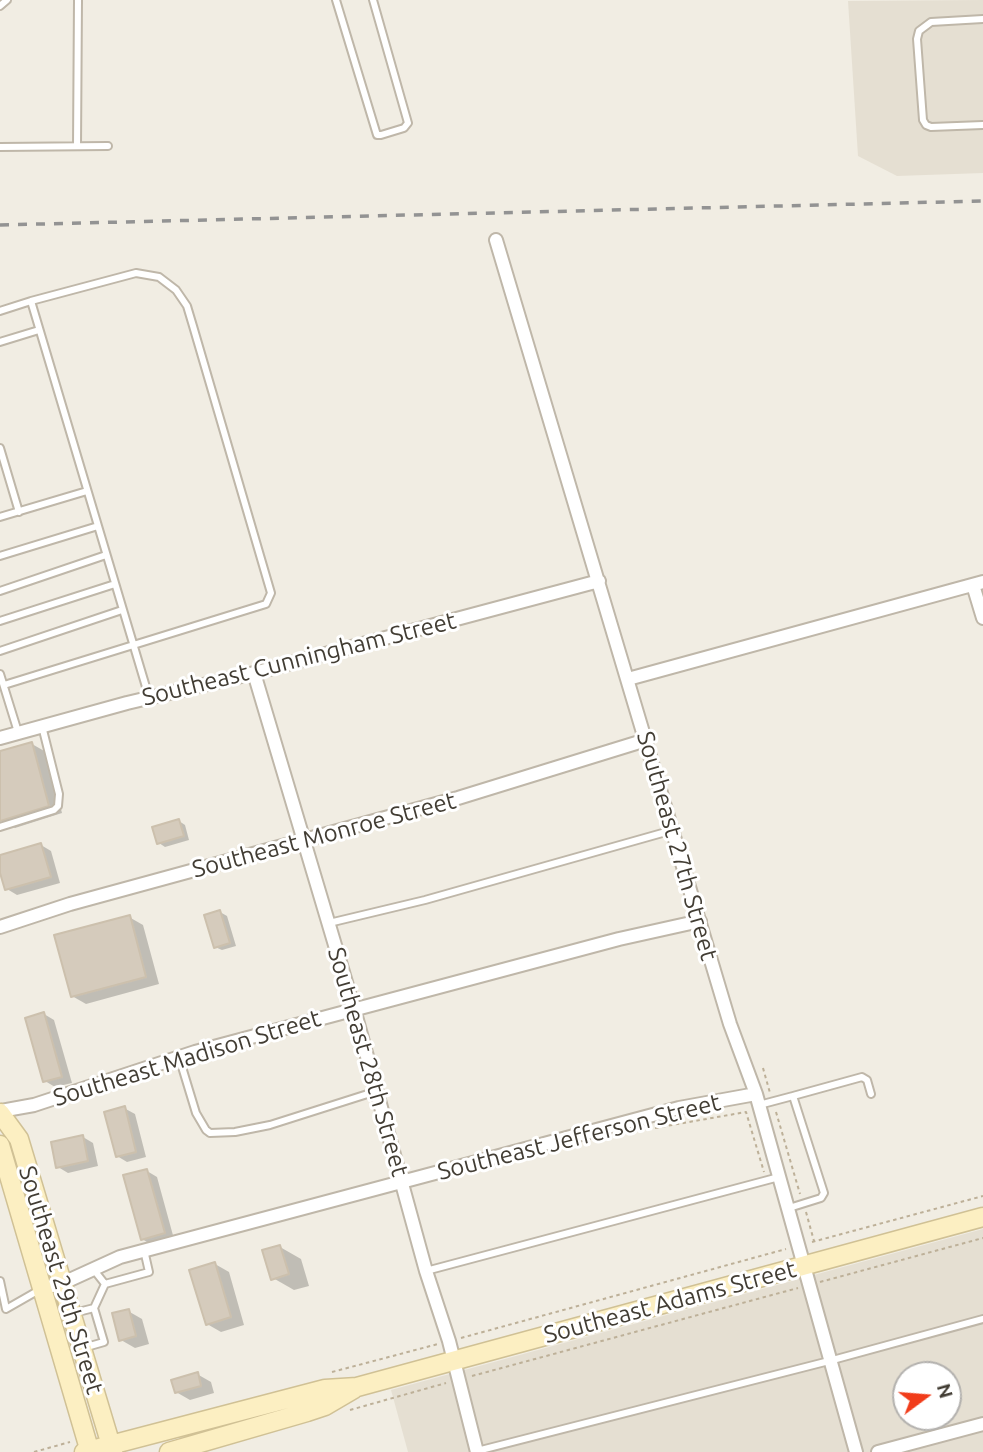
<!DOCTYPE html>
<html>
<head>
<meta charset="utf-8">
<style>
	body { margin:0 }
	#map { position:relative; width:983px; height:1452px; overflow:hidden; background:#f1ede3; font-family:Ubuntu,sans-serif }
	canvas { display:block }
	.north { position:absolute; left:892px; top:1361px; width:70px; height:70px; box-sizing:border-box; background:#fff; border:2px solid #b3b1ae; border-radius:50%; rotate:74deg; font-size:19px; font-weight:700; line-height:28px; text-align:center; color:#423d34 }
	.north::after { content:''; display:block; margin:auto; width:24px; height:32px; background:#f13c1a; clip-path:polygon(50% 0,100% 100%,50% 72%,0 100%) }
</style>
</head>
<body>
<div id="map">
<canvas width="983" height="1452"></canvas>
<div class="north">N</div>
</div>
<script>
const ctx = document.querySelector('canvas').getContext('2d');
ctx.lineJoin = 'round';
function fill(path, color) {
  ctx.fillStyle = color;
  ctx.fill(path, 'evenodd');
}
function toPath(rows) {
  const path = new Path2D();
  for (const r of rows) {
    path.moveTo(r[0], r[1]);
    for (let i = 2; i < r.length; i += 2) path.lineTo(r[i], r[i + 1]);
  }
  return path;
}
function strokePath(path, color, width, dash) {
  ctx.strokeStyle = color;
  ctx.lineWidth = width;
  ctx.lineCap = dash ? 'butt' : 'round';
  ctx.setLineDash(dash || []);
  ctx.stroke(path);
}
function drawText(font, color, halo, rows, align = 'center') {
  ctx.font = font + ' Ubuntu,sans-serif';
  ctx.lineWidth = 6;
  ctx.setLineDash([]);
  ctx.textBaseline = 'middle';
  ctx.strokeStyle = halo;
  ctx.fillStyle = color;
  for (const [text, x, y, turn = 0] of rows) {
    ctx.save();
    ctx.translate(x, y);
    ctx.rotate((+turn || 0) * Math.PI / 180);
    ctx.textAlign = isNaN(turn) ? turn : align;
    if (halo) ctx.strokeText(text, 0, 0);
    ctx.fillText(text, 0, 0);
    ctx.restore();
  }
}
const residential = toPath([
	[983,0,983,173,897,176,858,156,848,1],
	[983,1229,983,1452,408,1452,391,1390],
	[906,1375,948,1375,948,1417,906,1417]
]);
const shadow = toPath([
	[32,744,46,752,62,813,15,828,1,820,0,816,0,753],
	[179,821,185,825,189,840,165,847,159,843],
	[41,845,51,851,60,883,17,895,7,889,0,866,0,857],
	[220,912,227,916,236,946,222,950,215,947],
	[129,917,143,925,159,984,86,1004,72,996],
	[44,1014,54,1020,72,1083,55,1087,45,1081],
	[124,1108,135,1114,146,1157,127,1162,117,1156],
	[83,1137,93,1143,98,1166,68,1173,58,1167],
	[147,1171,157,1177,174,1239,152,1245,142,1239],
	[280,1247,301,1259,309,1286,294,1290,273,1278],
	[215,1264,229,1272,244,1325,221,1332,207,1324],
	[128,1311,142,1319,149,1344,135,1348,121,1340],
	[197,1374,211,1382,214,1393,190,1400,176,1392]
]);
const building = toPath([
	[32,742,49,806,0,821,0,751,32,742],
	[179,819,184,836,157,844,152,827,179,819],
	[41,843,51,877,5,890,0,873,0,855,41,843],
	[220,910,230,943,214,948,204,915,220,910],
	[130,915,146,977,71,997,54,935,130,915],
	[44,1012,62,1077,43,1082,25,1018,44,1012],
	[125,1106,136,1152,116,1157,104,1112,125,1106],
	[83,1135,88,1161,56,1168,51,1142,83,1135],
	[147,1169,165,1233,141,1240,123,1175,147,1169],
	[280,1245,289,1274,271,1280,262,1250,280,1245],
	[215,1262,231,1317,206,1325,189,1270,215,1262],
	[129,1309,136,1336,119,1341,112,1313,129,1309],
	[198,1372,201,1386,175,1393,171,1380,198,1372]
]);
const path = toPath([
	[763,1068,770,1093],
	[776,1112,800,1194],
	[655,1128,746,1112,764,1172],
	[806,1212,814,1241],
	[812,1242,983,1196],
	[820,1282,983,1238],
	[461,1338,786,1249],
	[332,1372,438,1344],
	[472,1376,798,1288],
	[350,1410,446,1383],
	[34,1452,70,1442]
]);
const lane = toPath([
	[336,0,377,135,381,135,404,128,408,123,373,0],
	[0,6,7,0],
	[983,19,931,22,919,31,917,39,923,120,926,125,931,127,983,125],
	[77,146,78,0],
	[0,147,108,146],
	[0,311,31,301,149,697],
	[0,342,39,330],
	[0,448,19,512],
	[0,517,87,491],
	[0,556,98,526],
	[0,591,106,555],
	[0,621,115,584],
	[0,651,122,610],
	[0,674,18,732],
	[4,685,266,604,271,593,193,326,187,306,176,290,159,277,136,273,31,301],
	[0,827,54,810,58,806,59,794,42,726],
	[329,923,425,900,673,830],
	[179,1057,196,1113,206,1130,210,1133,235,1132,270,1125,377,1091],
	[793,1096,862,1077,867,1080,871,1094],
	[759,1105,793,1096,824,1193,821,1198,789,1208],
	[94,1270,105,1284,149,1272,144,1250],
	[426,1271,779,1177],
	[0,1281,6,1309,41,1289],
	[74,1313,94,1308,105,1284],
	[83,1348,104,1342,94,1308],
	[477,1451,829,1361,983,1319]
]);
const street = toPath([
	[496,240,730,1024,756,1094,856,1452],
	[973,585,983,618],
	[254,673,354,1009,426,1271,449,1341,477,1452],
	[628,679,983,582],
	[0,738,127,703,254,673,599,581],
	[0,927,70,904,458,798,646,740],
	[0,1111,34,1105,195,1052,619,939,700,921],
	[41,1289,63,1283,120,1257,679,1108,756,1094],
	[878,1452,983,1424]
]);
const secondary = toPath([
	[0,1113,19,1139,113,1452],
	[0,1145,90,1452],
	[84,1452,325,1389,357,1387,983,1217],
	[169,1452,307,1412,325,1406,354,1389]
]);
const rail = toPath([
	[0,225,983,201]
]);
const streetNames = [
	["Southeast Cunningham Street",299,659,-14],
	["Southeast Monroe Street",324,835,-15],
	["Southeast 27th Street",677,846,74],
	["Southeast Madison Street",187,1058,-17],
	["Southeast 28th Street",368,1062,74],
	["Southeast Jefferson Street",579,1137,-14],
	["Southeast 29th Street",61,1280,73],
	["Southeast Adams Street",670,1302,-15]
];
fill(residential, '#e5dfd2');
fill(shadow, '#0003');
fill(building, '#d5cbbc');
strokePath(building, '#ccc0ad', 2);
strokePath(lane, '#bfb7a9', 10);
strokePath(street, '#bfb7a9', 16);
strokePath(secondary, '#d0c195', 21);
strokePath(path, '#bdb098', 2, [3.5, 3.5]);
strokePath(lane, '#fff', 6);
strokePath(street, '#fff', 12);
strokePath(secondary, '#fcefc2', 18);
strokePath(rail, '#939393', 3.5, [9, 9]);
drawText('24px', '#423d34', '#fff', streetNames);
</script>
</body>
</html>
